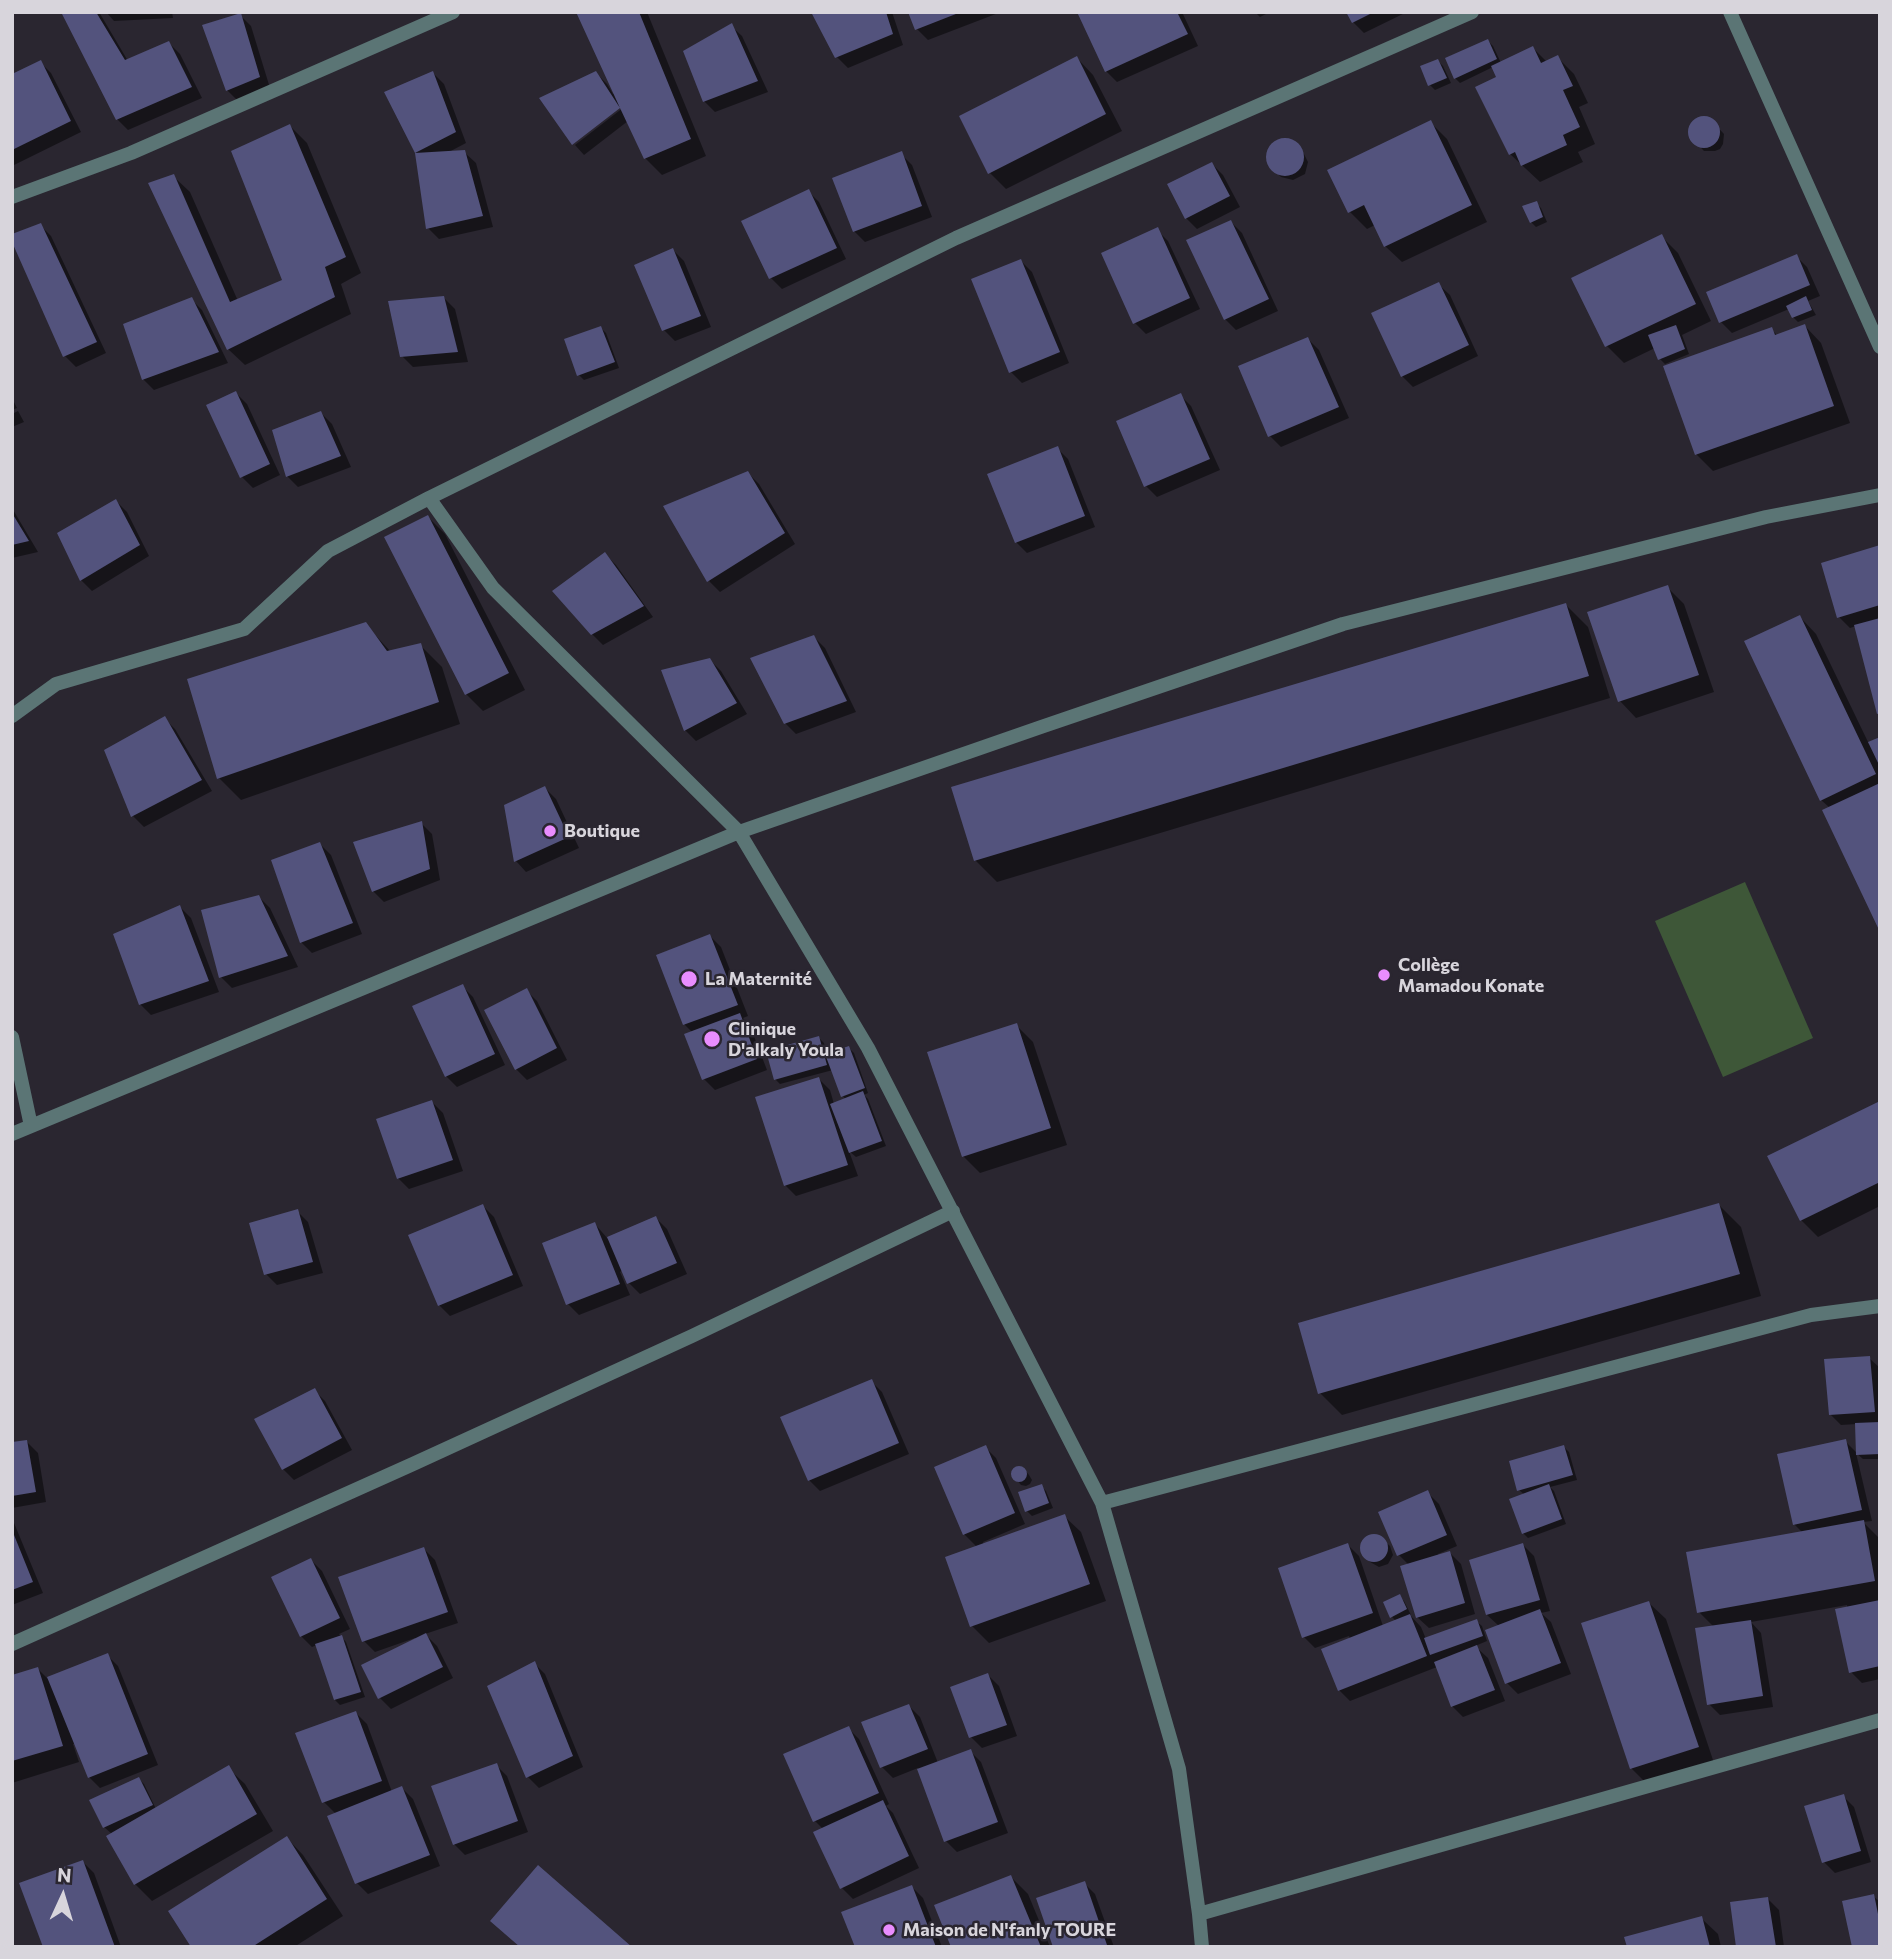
<!DOCTYPE html>
<html>
<head>
<meta charset="utf-8">
<style>
	body { margin:0 }
	#map { position:relative; width:1892px; height:1959px; overflow:hidden; background:#2a2630; font-family:Commissioner,sans-serif }
	canvas { display:block }
	.frame { position:absolute; inset:0; border:14px solid #d8d5dc; pointer-events:none }
	.north { position:absolute; left:28px; top:1861px; width:70px; height:70px; -webkit-text-stroke:5px #2a2630; paint-order:stroke; rotate:4deg; font-size:19px; font-weight:700; line-height:28px; text-align:center; color:#d8d5dc }
	.north::after { content:''; display:block; margin:auto; width:24px; height:32px; background:#d8d5dc; clip-path:polygon(50% 0,100% 100%,50% 72%,0 100%) }
</style>
</head>
<body>
<div id="map">
<canvas width="1892" height="1959"></canvas>
<div class="frame"></div>
<div class="north">N</div>
</div>
<script>
const ctx = document.querySelector('canvas').getContext('2d');
ctx.lineJoin = 'round';
function fill(path, color) {
  ctx.fillStyle = color;
  ctx.fill(path, 'evenodd');
}
function toPath(rows) {
  const path = new Path2D();
  for (const r of rows) {
    if (r.length === 3) {
      path.moveTo(r[0] + r[2], r[1]);
      path.arc(r[0], r[1], r[2], 0, 2 * Math.PI);
      continue;
    }
    path.moveTo(r[0], r[1]);
    for (let i = 2; i < r.length; i += 2) path.lineTo(r[i], r[i + 1]);
  }
  return path;
}
function strokePath(path, color, width, dash) {
  ctx.strokeStyle = color;
  ctx.lineWidth = width;
  ctx.lineCap = dash ? 'butt' : 'round';
  ctx.setLineDash(dash || []);
  ctx.stroke(path);
}
function drawText(font, color, halo, rows, align = 'center') {
  ctx.font = font + ' Commissioner,sans-serif';
  ctx.lineWidth = 5;
  ctx.setLineDash([]);
  ctx.textBaseline = 'middle';
  ctx.strokeStyle = halo;
  ctx.fillStyle = color;
  for (const [text, x, y, turn = 0] of rows) {
    ctx.save();
    ctx.translate(x, y);
    ctx.rotate((+turn || 0) * Math.PI / 180);
    ctx.textAlign = isNaN(turn) ? turn : align;
    if (halo) ctx.strokeText(text, 0, 0);
    ctx.fillText(text, 0, 0);
    ctx.restore();
  }
}
const green = toPath([
	[1745,882,1813,1038,1723,1077,1655,921]
]);
const shadow = toPath([
	[63,12,99,12,128,61,169,43,180,54,202,98,128,130,117,119],
	[106,12,172,12,173,18,114,21],
	[578,12,647,12,706,156,662,175,645,158,628,121,584,155,575,145,628,104,626,102,573,143,596,73,607,84,613,94,615,93],
	[813,12,892,12,903,45,848,68,837,57],
	[910,12,1001,12,928,40,917,29],
	[1079,12,1182,12,1198,46,1117,82,1106,71],
	[1255,12,1270,12,1260,17],
	[1348,12,1407,12,1364,33,1353,22],
	[240,15,251,26,270,88,238,101,227,90],
	[731,26,742,36,768,92,715,112,704,101],
	[1488,41,1493,46,1501,63,1533,48,1547,62,1558,58,1574,74,1588,103,1579,107,1595,144,1578,152,1583,162,1540,182,1510,154,1478,88,1499,78,1493,67,1460,83,1455,78],
	[1077,58,1093,75,1122,131,1006,189,990,173],
	[1438,61,1443,66,1451,83,1435,90,1430,85,1422,67],
	[40,62,51,73,81,132,12,166,12,76],
	[433,73,444,84,466,143,447,153,464,152,476,163,493,227,439,239,428,228,416,153,386,93],
	[1700,119,1711,120,1724,134,1723,144,1720,149,1715,151,1704,151,1691,137,1692,126],
	[1430,122,1447,139,1487,222,1402,262,1385,246,1375,225,1367,229,1350,212,1330,171],
	[290,126,307,143,361,273,341,284,351,314,245,365,228,349,173,176,190,192,238,301,284,281],
	[1283,140,1296,144,1302,150,1308,162,1305,174,1293,180,1281,177,1270,165,1268,159,1269,153,1277,142],
	[901,154,912,165,932,217,865,242,854,231],
	[1212,164,1223,175,1240,207,1197,229,1186,218],
	[808,191,819,202,846,259,782,289,771,278,743,221],
	[1536,203,1541,208,1547,222,1536,227,1531,222],
	[1231,222,1242,233,1278,311,1236,330,1225,319],
	[40,225,51,236,106,353,76,367,65,356],
	[1157,230,1168,241,1200,309,1146,334,1135,323],
	[1661,236,1678,253,1711,321,1682,335,1689,354,1665,364,1660,359,1655,348,1624,363,1607,346,1574,279],
	[673,250,684,261,711,327,675,341,664,330,637,265],
	[1796,256,1807,267,1820,296,1808,301,1816,315,1798,322,1793,317,1789,309,1732,333,1721,322],
	[1021,261,1032,272,1069,363,1022,383,1011,372],
	[1438,284,1450,295,1478,356,1413,387,1402,376],
	[444,298,455,309,468,362,413,367,402,356],
	[191,299,202,310,228,363,154,390,143,379],
	[1805,326,1821,343,1850,423,1713,471,1696,454,1771,329,1778,336],
	[601,328,606,333,619,368,584,380,579,375],
	[1308,339,1319,350,1349,418,1281,447,1270,436,1240,367],
	[236,393,247,404,280,475,253,488,242,477],
	[1180,395,1191,406,1220,470,1157,497,1146,486],
	[12,398,17,408,12,410],
	[18,411,24,422,12,427,12,414],
	[321,413,332,424,351,467,298,487,287,476,275,431],
	[1057,448,1068,459,1095,527,1027,553,1016,542],
	[748,473,759,484,795,544,720,592,709,581],
	[116,501,127,512,149,556,92,591,81,580,59,534],
	[12,508,38,552,12,558],
	[428,517,445,534,525,690,483,711,466,694],
	[1880,547,1880,714,1856,626,1850,628,1839,617],
	[605,554,616,565,653,617,603,645,592,634],
	[1667,587,1684,604,1714,692,1636,718,1620,701],
	[1566,605,1588,627,1610,698,997,882,975,860],
	[1800,617,1816,634,1869,744,1880,739,1880,928,1830,808,1821,800],
	[365,624,391,652,420,645,442,667,460,724,241,800,219,778],
	[814,637,825,648,856,712,796,734,785,723],
	[710,660,721,671,747,714,696,741,685,730],
	[164,718,175,729,212,791,144,827,133,816,107,751],
	[545,788,556,799,579,848,526,872,516,861],
	[421,823,432,834,440,880,384,902,373,891],
	[320,844,331,855,362,934,312,953,301,942],
	[259,897,270,908,298,967,232,988,221,977],
	[180,907,191,918,219,992,151,1015,140,1004],
	[710,936,721,947,748,1016,743,1018,750,1026,767,1070,715,1090,704,1079,692,1032,685,1025,658,956],
	[462,986,473,997,505,1065,457,1087,446,1076],
	[526,990,537,1001,567,1060,527,1080,516,1069],
	[1016,1025,1033,1042,1067,1145,980,1173,963,1156],
	[819,1038,824,1043,827,1056,849,1048,854,1053,868,1093,864,1095,868,1099,886,1146,856,1157,849,1151,858,1176,796,1196,785,1185,819,1079,830,1090,834,1104,846,1100,843,1096,833,1070,780,1084,775,1079],
	[432,1102,443,1113,463,1171,409,1189,398,1178],
	[1880,1103,1880,1206,1818,1237,1801,1220],
	[1719,1205,1741,1227,1761,1296,1342,1415,1320,1393],
	[483,1206,494,1217,523,1286,450,1316,439,1305],
	[297,1211,308,1222,323,1273,277,1285,266,1274],
	[656,1218,667,1229,687,1274,640,1294,629,1283,623,1270,620,1272,630,1295,579,1315,568,1304,595,1224,608,1239],
	[1869,1358,1880,1368,1880,1459,1863,1459,1856,1453,1872,1521,1863,1522,1880,1539,1880,1679,1862,1683,1851,1672,1847,1605,1751,1622,1761,1633,1773,1707,1720,1715,1709,1704,1714,1627,1699,1612,1803,1533,1794,1524,1845,1441,1858,1454,1857,1424,1841,1425,1830,1414],
	[871,1381,882,1392,909,1454,820,1491,809,1480],
	[314,1390,325,1401,352,1450,294,1480,283,1469],
	[27,1442,38,1453,46,1502,12,1508,12,1444],
	[985,1447,996,1458,1025,1524,983,1542,984,1545,1064,1516,1081,1532,1106,1601,989,1643,972,1626,947,1558,977,1547,964,1534],
	[1564,1447,1569,1452,1577,1480,1550,1487,1554,1491,1566,1524,1528,1538,1523,1533,1525,1495,1519,1490],
	[1019,1468,1024,1469,1029,1475,1032,1480,1030,1484,1026,1486,1021,1485,1016,1479,1013,1475,1014,1470],
	[1041,1486,1046,1491,1053,1508,1032,1516,1027,1511],
	[1428,1493,1439,1504,1457,1546,1438,1554,1439,1556,1450,1553,1461,1564,1475,1614,1429,1628,1417,1617,1409,1565,1399,1555],
	[12,1518,43,1593,12,1605],
	[1370,1536,1380,1537,1390,1546,1393,1555,1388,1564,1379,1567,1370,1562,1365,1557,1362,1547,1366,1539],
	[1348,1545,1359,1556,1383,1626,1396,1621,1392,1617,1399,1596,1404,1601,1411,1615,1410,1615,1421,1627,1426,1639,1476,1621,1482,1626,1487,1641,1475,1646,1488,1658,1505,1701,1463,1717,1452,1706,1437,1667,1350,1701,1339,1690,1350,1639,1349,1636,1315,1648,1304,1637],
	[1523,1545,1534,1556,1550,1611,1541,1613,1551,1622,1571,1674,1518,1694,1507,1683,1499,1626,1487,1615],
	[424,1549,435,1560,458,1623,425,1634,437,1646,453,1678,391,1709,380,1698,416,1640,415,1638,375,1652,364,1641],
	[311,1560,322,1571,350,1629,339,1634,346,1642,365,1697,340,1705,335,1700,317,1645,312,1647,301,1636],
	[1649,1603,1666,1619,1714,1763,1648,1785,1632,1769,1583,1625],
	[107,1655,118,1666,158,1765,100,1788,89,1777,76,1743,73,1744,79,1762,12,1783,12,1677,38,1669,48,1679],
	[534,1663,545,1674,583,1767,539,1788,528,1777,489,1687],
	[988,1675,999,1686,1017,1736,982,1748,971,1737],
	[909,1706,920,1717,938,1763,970,1751,981,1762,1008,1833,957,1852,946,1841,918,1768,893,1778,882,1767],
	[356,1713,367,1724,392,1792,402,1788,413,1799,440,1866,368,1894,357,1883,329,1817,336,1814,324,1802],
	[848,1728,859,1739,889,1804,886,1806,893,1813,919,1868,853,1899,842,1888,823,1829,815,1821],
	[496,1765,507,1776,528,1832,465,1855,454,1844],
	[228,1768,245,1784,273,1831,152,1901,135,1884,112,1834,104,1827,139,1779,144,1784,156,1809],
	[1843,1796,1854,1807,1871,1862,1835,1873,1824,1862],
	[287,1838,303,1855,343,1916,294,1947,193,1947],
	[83,1862,94,1873,121,1947,45,1947],
	[1011,1877,1028,1894,1050,1947,953,1947],
	[1084,1883,1095,1894,1114,1947,1055,1947],
	[912,1887,923,1898,942,1947,856,1947],
	[1873,1896,1880,1902,1880,1947],
	[1768,1899,1779,1910,1784,1947,1738,1947],
	[1701,1918,1718,1934,1721,1947,1629,1947]
]);
const building = toPath([
	[61,12,96,12,125,60,169,41,192,87,116,120],
	[576,12,639,12,691,139,644,159,620,108,572,145,539,98,596,71,620,108],
	[811,12,886,12,893,34,835,58],
	[908,12,961,12,915,30],
	[1077,12,1177,12,1188,34,1105,72],
	[1346,12,1374,12,1352,23],
	[241,13,260,77,226,91,202,25],
	[732,23,758,81,703,102,683,51],
	[1488,39,1497,59,1454,79,1445,58],
	[1533,46,1541,63,1558,55,1573,86,1563,90,1580,127,1563,135,1567,145,1521,166,1515,152,1509,155,1475,87,1496,77,1491,66],
	[1077,56,1106,114,988,174,959,116],
	[1438,59,1447,78,1428,86,1420,66],
	[41,60,71,121,12,150,12,74],
	[433,71,456,132,415,153,465,150,483,216,426,229,415,153,384,92],
	[1704,132,16],
	[1431,120,1472,205,1384,247,1364,205,1348,213,1327,170],
	[290,124,346,257,325,267,335,297,227,350,148,183,174,174,230,302,282,280,231,151],
	[1285,157,19],
	[902,151,922,206,853,232,832,178],
	[1212,162,1230,196,1185,219,1167,184],
	[809,189,837,248,769,279,741,221],
	[1537,201,1543,217,1530,223,1522,206],
	[1231,220,1269,299,1224,320,1186,240],
	[41,223,97,342,63,357,12,242,12,234],
	[1158,227,1190,298,1133,324,1101,253],
	[1662,234,1696,304,1605,347,1571,278],
	[673,248,701,316,662,331,634,265],
	[1797,254,1810,285,1719,323,1706,292],
	[1021,259,1060,352,1009,373,971,279],
	[1439,282,1469,345,1401,377,1371,313],
	[444,296,458,352,400,357,388,301],
	[1806,296,1812,310,1792,318,1786,306],
	[192,297,219,352,142,380,123,324],
	[1805,324,1834,406,1695,455,1663,366,1772,327,1775,335],
	[1676,325,1685,349,1658,360,1648,335],
	[601,326,615,362,577,376,564,339],
	[1308,337,1339,407,1268,437,1238,366],
	[236,391,270,464,240,478,206,405],
	[1181,393,1210,459,1144,487,1116,421],
	[321,411,341,456,286,477,272,430],
	[1058,446,1085,516,1015,543,987,474],
	[748,471,785,533,707,582,663,506],
	[116,499,140,545,80,581,57,533],
	[12,513,29,541,12,545],
	[428,515,509,673,465,695,384,537],
	[1880,545,1880,605,1837,618,1821,563],
	[605,552,644,606,591,635,552,591],
	[1668,585,1699,675,1618,702,1587,612],
	[1566,603,1589,676,974,861,951,787],
	[1800,615,1876,774,1820,801,1744,641],
	[1880,618,1880,713,1877,714,1854,625],
	[366,622,387,651,421,643,439,702,217,779,187,679],
	[814,635,847,701,784,724,750,658],
	[710,658,737,703,684,731,661,670],
	[165,716,202,780,131,817,104,750],
	[1880,737,1880,767,1868,742],
	[1880,783,1880,932,1822,810],
	[545,786,569,837,514,862,504,805],
	[422,821,430,869,372,892,353,842],
	[320,842,353,923,300,943,271,860],
	[259,895,288,956,219,978,201,910],
	[180,905,209,981,139,1005,113,934],
	[710,934,738,1005,683,1025,656,955],
	[463,984,495,1054,445,1077,412,1006],
	[527,988,557,1048,515,1070,484,1010],
	[740,1013,757,1059,702,1080,684,1034],
	[1017,1023,1051,1128,962,1157,927,1052],
	[819,1036,827,1065,774,1080,766,1051],
	[849,1046,865,1088,841,1097,825,1054],
	[819,1077,848,1165,784,1186,755,1097],
	[863,1091,882,1141,849,1153,830,1104],
	[432,1100,453,1160,397,1179,376,1119],
	[1880,1101,1880,1182,1800,1221,1767,1156],
	[1719,1203,1740,1274,1318,1394,1298,1323],
	[483,1204,513,1275,438,1306,408,1235],
	[298,1209,313,1262,264,1275,249,1223],
	[656,1216,677,1263,627,1284,607,1237],
	[595,1222,620,1284,566,1305,542,1243],
	[1870,1356,1875,1412,1829,1415,1824,1359],
	[872,1379,899,1443,808,1481,780,1417],
	[315,1388,342,1438,282,1470,254,1419],
	[1880,1422,1880,1454,1856,1455,1855,1423],
	[1846,1439,1862,1510,1793,1525,1777,1454],
	[27,1440,36,1492,12,1496,12,1442],
	[986,1445,1015,1513,963,1535,934,1467],
	[1564,1445,1573,1475,1517,1491,1509,1461],
	[1019,1474,8],
	[1042,1484,1049,1503,1025,1512,1018,1492],
	[1549,1484,1562,1519,1522,1534,1509,1499],
	[1428,1490,1447,1535,1397,1556,1378,1512],
	[1065,1514,1090,1584,970,1627,945,1557],
	[1864,1520,1875,1581,1697,1613,1686,1552],
	[12,1530,33,1582,12,1590],
	[1374,1548,14],
	[1348,1543,1373,1613,1302,1638,1278,1568],
	[1523,1543,1540,1600,1486,1615,1469,1560],
	[424,1547,448,1612,362,1642,338,1577],
	[1450,1551,1465,1603,1416,1618,1400,1566],
	[311,1558,340,1618,300,1637,271,1577],
	[1400,1594,1407,1609,1390,1618,1383,1602],
	[1880,1600,1880,1666,1849,1673,1835,1609],
	[1649,1601,1699,1747,1630,1769,1581,1623],
	[1540,1609,1561,1663,1505,1684,1485,1630],
	[1410,1614,1427,1656,1338,1691,1321,1649],
	[1477,1619,1483,1636,1430,1655,1424,1638],
	[1751,1620,1763,1696,1707,1705,1695,1628],
	[426,1633,443,1667,378,1699,361,1665],
	[342,1635,361,1692,334,1700,315,1644],
	[1477,1645,1495,1690,1451,1707,1434,1662],
	[108,1653,148,1754,88,1778,47,1677],
	[535,1661,573,1756,526,1778,487,1686],
	[38,1667,63,1746,12,1761,12,1675],
	[988,1673,1007,1725,969,1738,950,1687],
	[909,1704,928,1749,880,1768,861,1722],
	[356,1711,382,1781,322,1803,295,1733],
	[849,1726,879,1793,813,1822,783,1754],
	[971,1749,998,1822,944,1842,917,1769],
	[497,1763,518,1821,453,1845,431,1786],
	[229,1765,257,1814,134,1885,106,1836],
	[139,1777,153,1805,103,1828,89,1800],
	[402,1786,430,1855,355,1884,327,1816],
	[1844,1794,1861,1851,1822,1863,1804,1806],
	[883,1800,909,1856,840,1889,813,1832],
	[287,1836,327,1899,252,1947,191,1947,168,1911],
	[83,1860,115,1947,43,1947,19,1883],
	[538,1865,632,1947,520,1947,490,1921],
	[1011,1875,1041,1947,951,1947,934,1905],
	[1085,1881,1107,1945,1102,1947,1053,1947,1036,1898],
	[912,1885,936,1947,855,1947,841,1912],
	[1874,1894,1880,1924,1880,1947,1852,1947,1842,1901],
	[1768,1897,1776,1947,1736,1947,1730,1902],
	[1702,1916,1710,1947,1627,1947,1624,1937]
]);
const minor = toPath([
	[1730,12,1880,347],
	[429,498,493,588,739,832,868,1048,1102,1503,1179,1769,1199,1914,1202,1947],
	[12,716,56,684,244,629,328,551,429,498,956,238,1472,12],
	[12,1037,31,1126],
	[12,1134,739,832,1041,727,1343,624,1766,517,1880,495],
	[1102,1503,1811,1315,1880,1306],
	[12,1644,413,1464,692,1336,953,1211],
	[1199,1914,1880,1720]
]);
const tertiary = toPath([
	[12,197,131,153,453,12]
]);
const markers = [
	[550,831,7,"#e98dfe"],
	[1384,975,7,"#e98dfe"],
	[689,979,9,"#e98dfe"],
	[712,1039,9,"#e98dfe"],
	[889,1930,7,"#e98dfe"]
];
const poiNames = [
	["Boutique",564,831],
	["Collège",1398,965],
	["Mamadou Konate",1398,986],
	["La Maternité",705,979],
	["Clinique",728,1029],
	["D'alkaly Youla",728,1050],
	["Maison de N'fanly TOURE",903,1930]
];
fill(green, '#3e5738');
fill(shadow, '#0007');
fill(building, '#53537d');
strokePath(minor, '#5b7575', 14);
strokePath(tertiary, '#5b7575', 14);
for (const [x, y, r, color] of markers) {
  const dot = new Path2D();
  dot.arc(x, y, r, 0, 2 * Math.PI);
  ctx.fillStyle = color;
  ctx.fill(dot);
  strokePath(dot, '#2a2630', 2.5);
}
drawText('bold 18px', '#d8d5dc', '#2a2630', poiNames, 'left');
</script>
</body>
</html>
